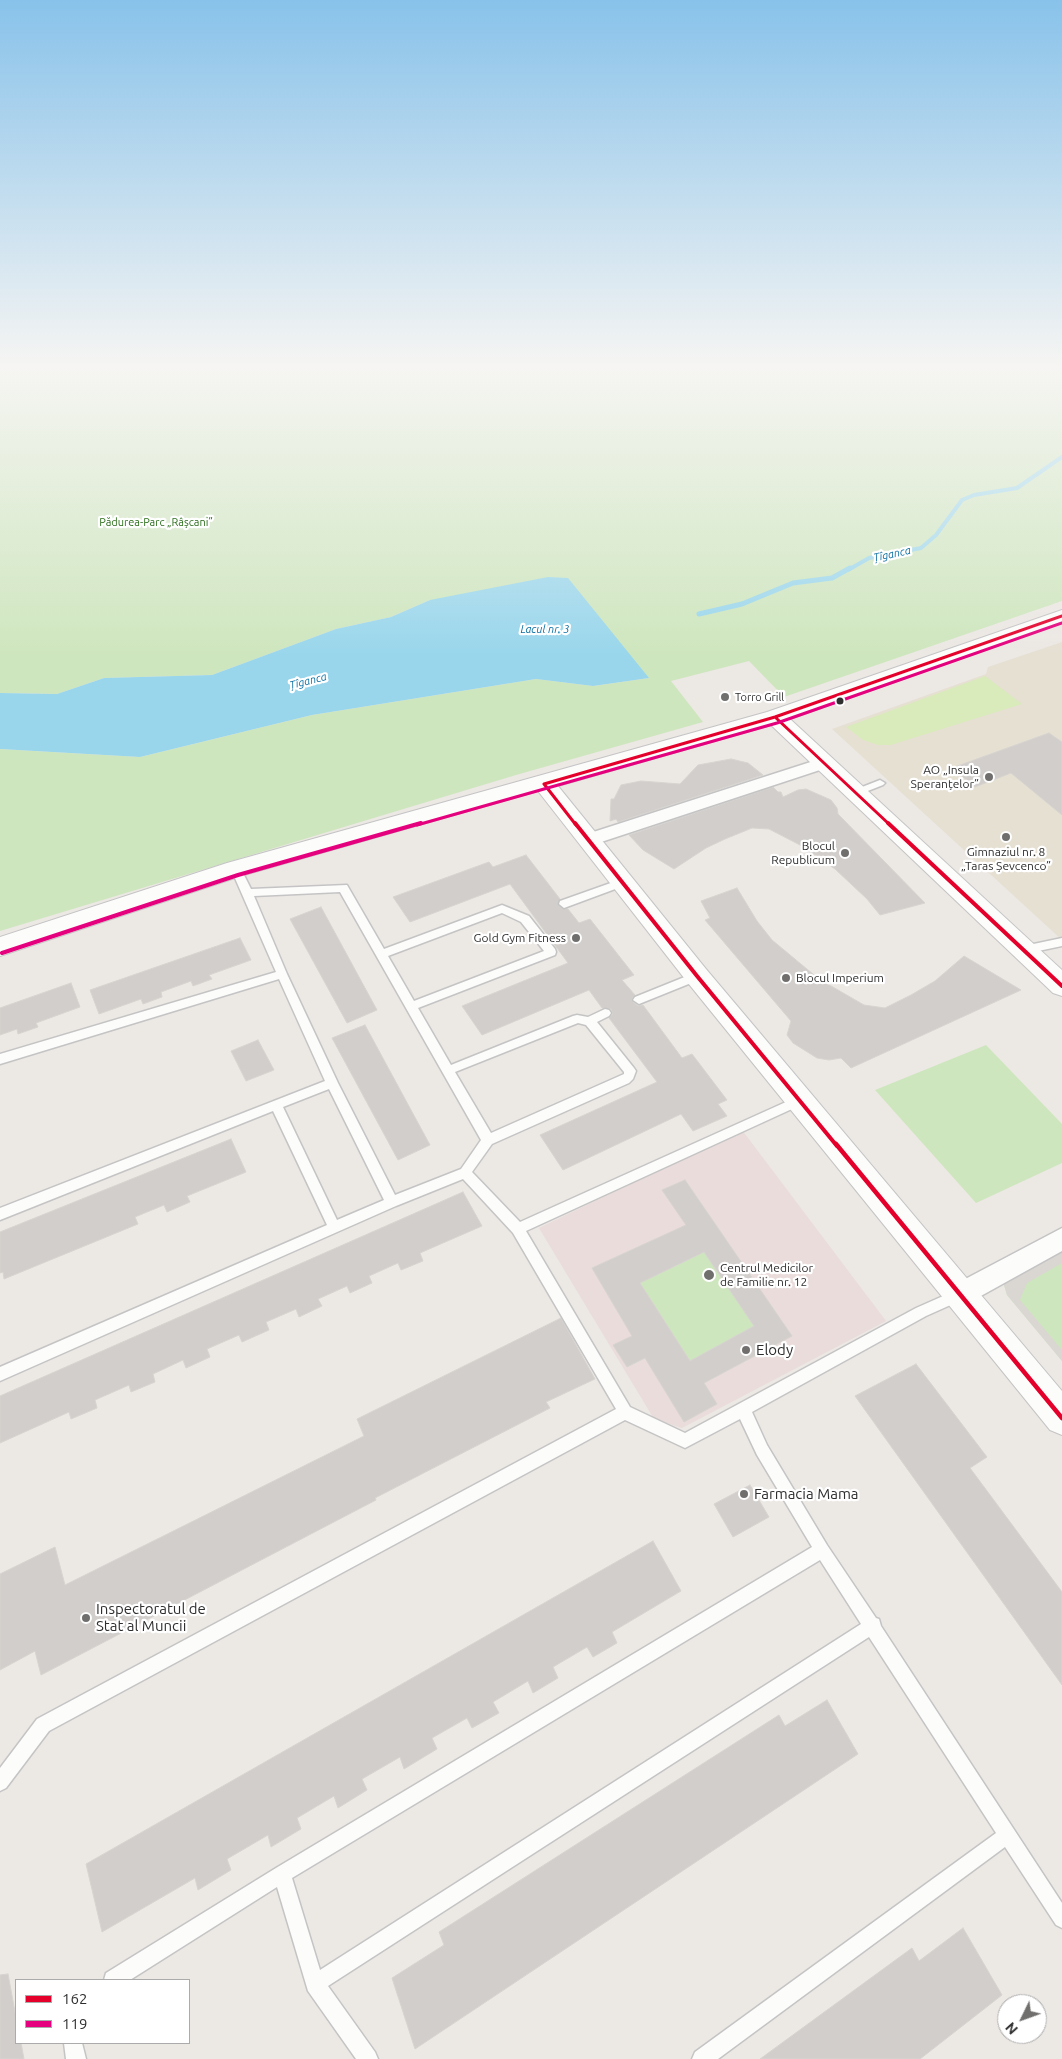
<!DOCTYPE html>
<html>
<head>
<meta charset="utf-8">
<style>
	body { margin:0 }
	#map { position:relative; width:1062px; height:2059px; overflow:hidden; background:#ece8e4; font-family:Ubuntu,sans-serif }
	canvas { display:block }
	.legend { position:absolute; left:15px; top:1979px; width:175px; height:65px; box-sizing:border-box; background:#fff; border:1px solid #ababab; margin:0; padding:6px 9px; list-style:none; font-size:15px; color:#2e2e2e }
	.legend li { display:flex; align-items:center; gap:10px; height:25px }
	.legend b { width:25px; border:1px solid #ababab }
	.north { position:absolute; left:997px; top:1994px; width:50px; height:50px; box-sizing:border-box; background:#fff; border:1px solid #ababab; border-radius:50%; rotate:228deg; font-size:14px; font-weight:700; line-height:20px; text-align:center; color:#2e2e2e }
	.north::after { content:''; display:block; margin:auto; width:18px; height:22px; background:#706f6e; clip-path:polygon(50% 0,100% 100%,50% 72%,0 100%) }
</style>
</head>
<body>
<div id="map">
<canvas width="1062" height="2059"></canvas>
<ul class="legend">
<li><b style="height:6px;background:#e4002b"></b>162</li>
<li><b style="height:6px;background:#e5007d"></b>119</li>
</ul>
<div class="north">N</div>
</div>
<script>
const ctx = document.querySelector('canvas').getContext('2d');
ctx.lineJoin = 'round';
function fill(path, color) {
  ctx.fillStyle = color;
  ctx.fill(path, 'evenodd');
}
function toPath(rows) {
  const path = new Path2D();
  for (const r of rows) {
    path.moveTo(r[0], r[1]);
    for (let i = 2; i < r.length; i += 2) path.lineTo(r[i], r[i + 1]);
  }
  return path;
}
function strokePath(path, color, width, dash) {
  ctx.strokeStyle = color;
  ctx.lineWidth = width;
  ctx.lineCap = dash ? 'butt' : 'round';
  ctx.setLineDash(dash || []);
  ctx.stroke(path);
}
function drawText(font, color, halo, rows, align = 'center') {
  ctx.font = font + ' Ubuntu,sans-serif';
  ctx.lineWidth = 4.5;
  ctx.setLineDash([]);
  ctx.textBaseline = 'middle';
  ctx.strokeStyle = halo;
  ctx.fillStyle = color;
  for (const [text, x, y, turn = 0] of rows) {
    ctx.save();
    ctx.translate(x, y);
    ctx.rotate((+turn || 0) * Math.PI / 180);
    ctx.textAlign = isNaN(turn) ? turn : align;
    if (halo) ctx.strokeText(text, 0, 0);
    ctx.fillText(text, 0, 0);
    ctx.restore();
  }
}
const education = toPath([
	[1062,642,1062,940,832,729,986,674,988,667]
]);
const medical = toPath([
	[742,1130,886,1321,682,1428,654,1419,539,1228]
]);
const green = toPath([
	[0,367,1062,367,1062,601,784,697,749,661,671,681,703,722,516,775,0,931,0,749,140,757,312,715,536,679,593,686,649,678,430,600,391,617,336,629,212,675,104,678,57,694,0,693],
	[986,1045,1062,1124,1062,1163,976,1203,875,1090],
	[1062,1249,1062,1361,1007,1295,1004,1285],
	[704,1252,754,1326,690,1361,640,1283]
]);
const pitch = toPath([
	[985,676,1022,704,891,745,878,745,863,740,846,727]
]);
const plaza = toPath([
	[1062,1249,1062,1263,1027,1283,1020,1300,1062,1350,1062,1361,1007,1295,1004,1285,1005,1282]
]);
const water = toPath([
	[548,577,568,578,649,678,593,686,536,679,312,715,140,757,0,749,0,693,57,694,104,678,212,675,336,629,391,617,430,600]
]);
const streamFar1 = toPath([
	[848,570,869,558,921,548,936,535,962,500,974,495,1017,488,1062,457]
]);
const stream = toPath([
	[699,614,742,604,793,583,832,578,850,568]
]);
const building = toPath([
	[1049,733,1062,742,1062,815,1011,773,975,787,952,768,1049,733],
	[731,759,748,763,763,775,618,822,616,819,610,821,611,799,614,799,621,785,641,781,680,784,698,765,731,759],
	[773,787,778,792,781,792,783,797,798,790,806,789,831,800,837,808,838,814,925,903,880,915,867,899,835,869,800,845,769,829,752,828,725,839,706,848,674,869,643,850,629,835,773,787],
	[526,855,560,899,558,905,563,909,568,909,579,923,590,919,634,975,622,980,635,995,631,1000,638,1006,643,1005,682,1058,692,1054,727,1100,718,1104,727,1116,693,1131,681,1114,563,1170,540,1135,657,1082,609,1018,613,1014,611,1009,602,1008,589,990,482,1035,462,1006,568,963,510,884,410,922,393,897,489,862,493,867,526,855],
	[737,888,757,921,772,940,819,979,864,1005,885,1008,911,995,935,981,964,956,1021,990,851,1068,841,1058,829,1060,817,1058,793,1043,787,1035,791,1021,705,920,710,918,701,901,737,888],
	[321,907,377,1010,347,1023,290,919,321,907],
	[240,938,251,960,209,975,212,979,193,986,191,981,161,992,162,997,143,1004,141,999,99,1014,90,990,240,938],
	[71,983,80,1007,36,1023,38,1027,18,1034,17,1029,0,1035,0,1008,71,983],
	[365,1025,430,1145,398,1160,332,1038,365,1025],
	[258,1040,274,1070,246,1081,231,1051,258,1040],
	[231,1139,246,1172,187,1196,190,1202,167,1212,164,1205,135,1217,138,1224,4,1279,3,1272,0,1273,0,1232,231,1139],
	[685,1180,792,1336,704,1383,717,1404,684,1422,645,1358,627,1367,613,1345,632,1336,592,1268,686,1225,662,1190,685,1180],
	[704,1252,754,1326,690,1361,640,1283,704,1252],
	[463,1192,482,1226,420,1253,423,1261,401,1270,398,1263,369,1276,372,1283,350,1293,347,1286,318,1299,322,1306,299,1317,296,1309,266,1322,269,1330,242,1342,239,1335,207,1349,210,1357,186,1368,183,1360,153,1374,155,1382,131,1392,129,1385,95,1400,97,1408,71,1419,69,1412,0,1443,0,1396,463,1192],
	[561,1318,595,1379,546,1402,550,1408,375,1498,376,1500,41,1675,35,1651,0,1670,0,1574,55,1547,65,1585,364,1436,357,1419,561,1318],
	[916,1364,987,1457,970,1468,1062,1592,1062,1685,855,1396,916,1364],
	[750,1485,769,1517,733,1537,714,1504,750,1485],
	[653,1541,681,1591,612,1632,617,1643,593,1657,587,1647,553,1667,558,1678,533,1693,528,1681,493,1702,499,1713,472,1728,467,1718,432,1738,437,1749,404,1769,400,1757,362,1779,367,1790,338,1808,334,1796,297,1818,301,1829,271,1847,268,1835,227,1859,231,1870,198,1890,195,1878,102,1932,86,1864,653,1541],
	[827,1700,858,1754,415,2049,392,1978,444,1945,439,1932,779,1715,785,1726,827,1700],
	[963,1928,1002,1995,920,2059,760,2059,912,1948,919,1961,963,1928],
	[8,1974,16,2017,16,2043,21,2043,24,2059,0,2059,0,1975,8,1974]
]);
const lane = toPath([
	[880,780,885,783,883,785,855,796,850,793,852,791,880,780],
	[236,866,240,867,251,889,347,885,384,949,502,905,529,916,555,949,556,952,555,955,418,1008,451,1065,573,1016,577,1015,588,1017,605,1009,609,1010,611,1013,609,1016,597,1022,634,1068,636,1071,633,1079,629,1083,492,1144,472,1172,520,1222,797,1097,801,1095,805,1097,807,1100,805,1103,526,1231,630,1407,685,1433,916,1308,959,1289,964,1291,966,1295,964,1299,926,1316,752,1412,767,1445,827,1545,876,1618,879,1619,881,1626,1062,1903,1062,1928,1056,1925,1005,1847,718,2059,692,2059,695,2052,996,1833,869,1637,328,1986,375,2052,378,2059,356,2059,308,1991,277,1887,130,1980,104,1980,106,1973,276,1868,812,1547,757,1455,740,1419,685,1448,625,1420,49,1731,6,1788,0,1791,0,1768,37,1719,616,1409,513,1233,463,1179,396,1206,0,1381,0,1367,327,1225,273,1111,0,1220,0,1208,325,1081,279,979,0,1064,0,1054,276,972,231,869,236,866],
	[340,892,481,1140,461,1169,395,1195,338,1083,287,974,254,896,340,892],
	[502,913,521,922,544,951,414,1001,388,956,502,913],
	[578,1023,586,1025,624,1072,624,1074,491,1133,455,1072,578,1023],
	[329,1089,384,1200,337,1220,283,1107,329,1089],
	[820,1560,861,1624,320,1970,292,1878,820,1560],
	[622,879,626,881,627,883,626,885,564,908,559,904,560,901,622,879],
	[1062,938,1062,946,1024,954,1019,950,1024,946,1062,938],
	[697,972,702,976,701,979,639,1004,633,1000,635,997,697,972],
	[64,2043,82,2043,86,2059,66,2059,64,2043]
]);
const street = toPath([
	[823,758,829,759,832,763,829,767,595,844,588,846,581,844,579,840,581,836,823,758],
	[1062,1228,1062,1251,970,1302,961,1306,952,1302,948,1294,952,1286,1062,1228]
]);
const secondary = toPath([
	[1062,610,1062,623,790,719,1062,970,1062,996,1053,993,771,725,558,786,706,969,1062,1391,1062,1435,1050,1430,688,983,538,791,244,875,0,956,0,937,227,863,767,712,1062,610]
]);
const bus1Far2 = toPath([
	[775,717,890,825],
	[576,825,544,784,775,717,1062,616]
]);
const bus1Far1 = toPath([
	[575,823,697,976,837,1146],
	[888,823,1062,986]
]);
const bus1 = toPath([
	[836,1144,1062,1418]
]);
const bus2Far1 = toPath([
	[417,825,777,723,1062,623]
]);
const bus2 = toPath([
	[2,953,238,875,421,823]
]);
const markers = [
	[725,697,5,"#706f6e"],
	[840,701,4.5,"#2e2e2e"],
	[989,777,5,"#706f6e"],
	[1006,837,5,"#706f6e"],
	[845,853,5,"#706f6e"],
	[576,938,5,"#706f6e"],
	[786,978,5,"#706f6e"],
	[709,1275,6,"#706f6e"],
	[746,1350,5,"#706f6e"],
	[744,1494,5,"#706f6e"],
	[86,1618,5,"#706f6e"]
];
const farParknames = [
	["Pădurea-Parc „Râșcani”",156,522]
];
const farWaternames = [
	["Țîganca",892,554,-12],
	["Lacul nr. 3",545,629],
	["Țîganca",308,681,-14]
];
const farPoinames = [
	["Torro Grill",735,697]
];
const poiNames = [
	["AO „Insula",979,770],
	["Speranțelor”",979,784],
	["Blocul",835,846],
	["Republicum",835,860],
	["Gimnaziul nr. 8",1006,852,"center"],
	["„Taras Șevcenco”",1006,866,"center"],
	["Gold Gym Fitness",566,938],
	["Blocul Imperium",796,978,"left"],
	["Centrul Medicilor",720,1268,"left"],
	["de Familie nr. 12",720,1282,"left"]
];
const nearPoinames = [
	["Elody",756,1350],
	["Farmacia Mama",754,1494],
	["Inspectoratul de",96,1609],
	["Stat al Muncii",96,1626]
];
fill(education, '#e6e0d3');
fill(medical, '#e9dcdb');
fill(green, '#cee6be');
fill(pitch, '#d9eabb');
fill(plaza, '#dad6d2');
fill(water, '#99d6ec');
strokePath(streamFar1, '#99d6ec', 4);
strokePath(stream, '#99d6ec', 5);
fill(building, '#d1cecb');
strokePath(building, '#d7d4d0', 1);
strokePath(lane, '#c5c4c5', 3);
strokePath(street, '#c5c4c5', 3);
strokePath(secondary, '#c5c4c5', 2);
fill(lane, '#fcfcfb');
fill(street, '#fcfcfb');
fill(secondary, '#fcfcfb');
strokePath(bus1Far2, '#e4002b', 3);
strokePath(bus1Far1, '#e4002b', 4);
strokePath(bus1, '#e4002b', 4.5);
strokePath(bus2Far1, '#e5007d', 3);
strokePath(bus2, '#e5007d', 4);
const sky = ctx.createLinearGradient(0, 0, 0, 655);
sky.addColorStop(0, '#88c2ea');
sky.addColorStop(0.56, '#f6f5f3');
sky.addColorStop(1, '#f6f5f300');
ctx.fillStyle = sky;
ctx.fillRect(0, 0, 1062, 655);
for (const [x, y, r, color] of markers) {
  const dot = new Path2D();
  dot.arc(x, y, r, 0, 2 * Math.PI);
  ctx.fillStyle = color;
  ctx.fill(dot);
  strokePath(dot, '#fff', 2);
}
drawText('11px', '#2c6e1b', '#fff', farParknames);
drawText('italic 11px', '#0d6fa3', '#fff', farWaternames);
drawText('11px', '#2e2e2e', '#fff', farPoinames, 'left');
drawText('12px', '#2e2e2e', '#fff', poiNames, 'right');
drawText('15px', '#2e2e2e', '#fff', nearPoinames, 'left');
</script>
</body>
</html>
